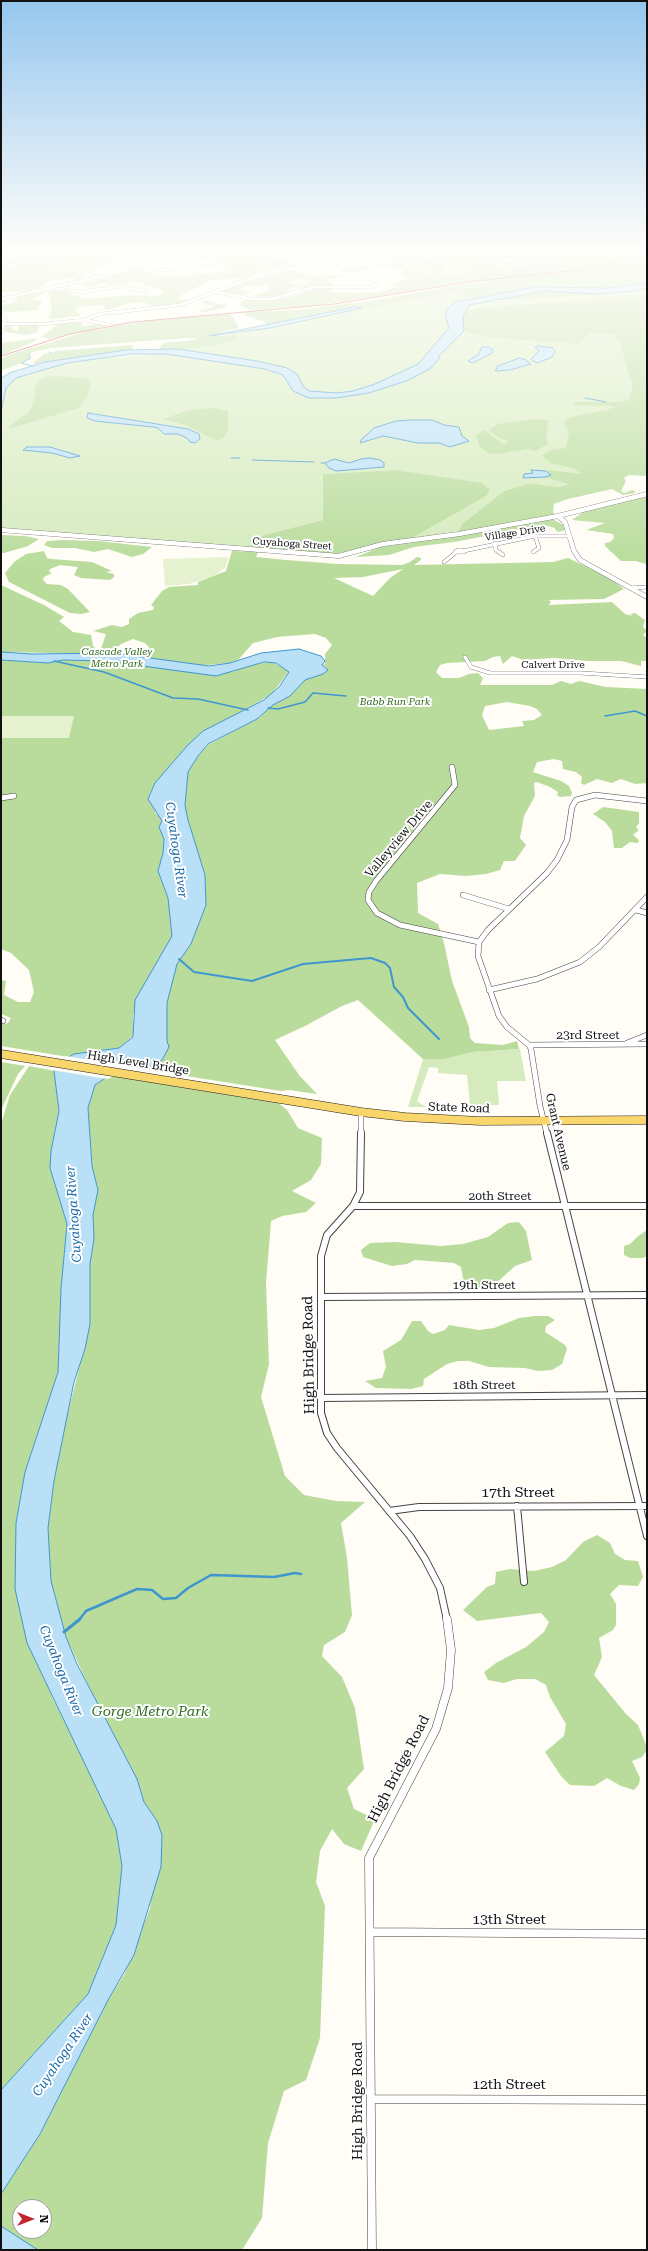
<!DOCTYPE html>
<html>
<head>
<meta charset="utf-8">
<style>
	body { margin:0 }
	#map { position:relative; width:648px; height:2251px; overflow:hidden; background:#fffdf5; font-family:"Roboto Serif",serif }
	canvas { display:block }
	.frame { position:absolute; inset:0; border:2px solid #111; pointer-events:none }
	.north { position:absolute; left:12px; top:2199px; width:40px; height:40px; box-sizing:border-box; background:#fff; border:1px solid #a0a0a0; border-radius:50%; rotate:90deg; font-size:11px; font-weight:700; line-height:16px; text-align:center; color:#111 }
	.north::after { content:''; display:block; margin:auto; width:14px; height:18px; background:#c4262e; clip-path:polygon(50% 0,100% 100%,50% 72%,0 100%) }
</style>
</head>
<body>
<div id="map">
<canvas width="648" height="2251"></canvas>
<div class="frame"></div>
<div class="north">N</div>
</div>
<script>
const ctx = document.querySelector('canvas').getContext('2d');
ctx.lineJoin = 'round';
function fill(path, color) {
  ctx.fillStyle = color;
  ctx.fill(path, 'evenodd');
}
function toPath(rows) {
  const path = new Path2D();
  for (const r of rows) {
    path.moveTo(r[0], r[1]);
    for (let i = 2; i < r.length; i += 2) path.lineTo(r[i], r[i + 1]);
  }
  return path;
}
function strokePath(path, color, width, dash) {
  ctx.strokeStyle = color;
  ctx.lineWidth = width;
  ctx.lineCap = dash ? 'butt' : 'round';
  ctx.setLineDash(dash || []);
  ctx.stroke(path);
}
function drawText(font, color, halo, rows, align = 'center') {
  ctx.font = font + ' "Roboto Serif",serif';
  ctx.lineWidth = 4;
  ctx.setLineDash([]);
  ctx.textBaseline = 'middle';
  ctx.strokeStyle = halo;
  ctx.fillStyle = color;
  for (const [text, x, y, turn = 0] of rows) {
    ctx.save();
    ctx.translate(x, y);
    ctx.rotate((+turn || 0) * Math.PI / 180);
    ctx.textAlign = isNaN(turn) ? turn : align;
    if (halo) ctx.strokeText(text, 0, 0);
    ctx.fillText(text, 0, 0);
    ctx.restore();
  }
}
const green = toPath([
	[379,252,647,252,647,411,583,474,569,483,558,487,530,483,504,491,462,524,458,532,397,542,433,526,463,508,429,476,395,470,323,474,323,520,253,538,251,548,1,528,1,412,6,388,16,378,50,367,86,360,155,354,164,343,188,341,237,334,362,308,451,292,436,288,410,272,398,268,375,267,354,273,340,272,340,269,383,265,393,261],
	[121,257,137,259,119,260,91,271,52,272,47,266],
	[520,1049,526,1081,497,1081,499,1105,470,1105,467,1075,438,1073,438,1068,429,1067,417,1101,426,1107,408,1107,423,1059,445,1059,472,1052]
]);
const forest = toPath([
	[1,252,23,253,71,252,1,264,1,260,10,258,1,258],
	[90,252,142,252,140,254,155,255,145,260,121,257,48,266,52,272,87,270,100,276,85,273,83,274,85,280,81,281,71,277,49,281,31,291,1,292,1,267],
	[211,252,275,252,269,254,272,257,286,258,294,265,291,267,266,270,245,278,211,280,181,295,178,299,195,299,183,304,155,307,144,302,132,303,106,310,104,305,77,307,75,310,81,316,48,319,52,310,48,291,51,290,68,290,73,295,81,296,81,299,136,295,157,296,162,294,163,290,146,286,139,281,108,285,108,283,97,283,98,287,93,288,81,285,138,269,156,274,152,275,153,276,198,275,223,271,228,268,224,265,205,268,198,266,221,261,219,259,200,261,192,260],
	[379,252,436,252,418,261,412,267,420,272,435,276,459,276,468,271,473,265,485,262,493,263,507,271,532,274,445,284,371,298,308,306,251,310,241,306,241,302,245,300,250,300,251,302,288,298,314,289,328,288,333,292,356,293,382,292,395,287,391,284,399,283,400,280,408,279,404,274,400,273,405,270,392,267,375,267,354,273,340,272,340,269,383,265,393,261],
	[443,252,647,252,647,255,600,265,536,274,533,273,559,268,567,262,520,255,477,254,465,256,448,263,445,267,446,274,434,274,418,268,422,262],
	[647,257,647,283,625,287,575,288,543,286,466,299,460,293,452,292,270,326,263,321,246,316,243,312,298,310,376,300,454,286,590,269],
	[288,271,295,271,310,276,347,275,325,280,335,284,328,286,297,288,312,281,299,279,287,281,290,283,300,285,290,289,287,293,273,297,252,296,270,290,268,286,245,286,240,289,251,293,242,295,221,291,258,278],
	[555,290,607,294,483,301,543,291],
	[44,292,44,294,31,299,42,301,38,310,12,312,1,311,1,301,7,301,4,304,10,304,20,296],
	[647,296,647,476,629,475,624,478,626,481,621,491,624,493,632,490,635,491,635,493,623,495,612,489,568,499,554,504,553,510,555,517,458,532,462,524,504,491,530,483,558,487,568,484,545,477,550,475,548,470,583,474,572,468,551,463,542,456,551,450,566,448,569,432,564,424,568,418,614,408,615,406,573,405,576,402,619,402,629,400,633,384,628,373,621,344,614,335,589,333,579,344,484,337,464,331,463,316,465,309],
	[204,300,226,305,226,307,207,312,196,311,214,307,202,302],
	[229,314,232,316,239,328,221,332,219,336,212,337,237,334,236,340,228,343,183,350,159,349,164,343,188,341,199,338,186,338,51,348,31,352,30,359,1,371,1,359,5,356,85,332,146,321],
	[77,322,82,323,81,327,98,324,106,326,49,339,41,337,59,324],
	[7,325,12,327,13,330,18,331,18,326,39,325,38,332,27,335,5,332,5,327],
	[37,338,34,342,1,355,1,343],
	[133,345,132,350,32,364,44,354,57,351],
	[58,376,88,379,91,385,87,397,78,408,9,429,11,425,29,412,35,397,35,387,39,381,47,377],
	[214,408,228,411,228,431,222,439,216,440,185,425,164,419,188,410],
	[536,419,550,421,548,422,546,436,548,444,535,451,527,449,497,454,488,453,480,447,476,436,483,430,504,444,509,441,501,439,489,430,498,424],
	[395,470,482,483,490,490,486,496,410,539,329,555,251,548,253,538,323,520,323,474],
	[647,494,647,564,635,561,621,561,605,546,605,543,610,542,614,538,613,534,586,530,605,523,572,520,589,508],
	[552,519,564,525,566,527,565,530,559,532,555,530,555,528,544,525,454,542,414,547,389,555,356,557,380,547,437,539],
	[1,535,25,536,39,539,28,546,4,553,1,553],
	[62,540,98,541,152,547,143,554,132,557,108,549,94,552,75,548,52,548,44,545,47,541],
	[44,551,47,558,51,559,92,562,112,571,105,572,114,574,114,577,110,580,81,578,74,575,78,567,60,565,50,569,49,572,52,573,44,577,43,580,47,584,61,585,68,589,90,612,81,614,70,613,9,582,5,573,14,562,26,554],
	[232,551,258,552,256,557,286,560,338,564,402,565,410,562,417,557,421,558,421,560,414,565,553,562,568,558,610,578,624,589,604,599,549,600,551,602,549,605,612,602,625,614,633,616,630,614,635,613,645,620,643,627,647,631,643,635,647,638,647,661,641,661,641,666,621,661,588,661,554,658,523,660,512,656,503,664,500,656,493,657,485,661,447,663,440,665,436,672,442,678,459,678,469,674,478,673,483,678,480,685,552,685,561,681,571,684,579,681,606,687,647,689,647,783,635,784,621,779,612,783,597,779,584,785,581,783,582,777,576,772,563,769,562,761,554,759,537,762,533,772,561,781,569,786,572,793,571,796,560,797,557,795,558,792,550,787,537,782,534,783,535,796,524,816,520,838,526,845,515,861,504,861,500,870,486,874,466,876,440,874,417,883,418,913,438,924,444,943,452,981,469,1027,470,1038,475,1043,503,1045,517,1041,519,1049,472,1052,445,1059,423,1059,358,1000,342,1006,307,1025,275,1040,299,1075,317,1094,289,1090,281,1091,142,1069,151,1067,169,1047,167,1041,167,1003,177,963,191,944,206,905,205,875,188,820,185,805,188,772,198,756,208,745,259,718,273,705,290,696,305,680,318,676,326,667,322,665,325,664,325,654,332,645,326,638,315,634,277,637,253,643,239,659,230,663,196,666,144,657,149,647,145,643,133,639,121,644,110,654,102,655,101,649,106,634,93,631,112,625,122,627,129,624,129,619,138,613,153,610,154,607,151,605,162,591,169,587,198,585,198,582,226,571],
	[403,569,390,578,373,596,334,578,363,577],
	[507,702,530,706,537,709,542,715,534,720,522,721,524,726,489,730,482,715,485,706],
	[1,585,44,605,64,617,59,621,73,632,91,635,93,646,100,654,1,652],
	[1,660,48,663,63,660,106,661,163,668,232,672,254,664,272,662,289,671,271,695,224,721,187,746,155,783,150,793,156,814,160,816,162,821,159,827,164,839,163,853,158,871,168,898,172,936,133,1015,133,1036,119,1048,93,1051,69,1057,1,1046,1,1025,8,1023,11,1018,1,1014,1,980,6,981,4,995,18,1002,30,1002,34,992,29,970,11,953,1,949],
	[603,807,639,812,639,823,636,827,639,830,633,835,639,840,638,843,630,842,622,848,614,848,612,831,605,822,593,814],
	[1,1062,25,1066,18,1074,1,1110],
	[29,1066,55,1071,59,1111,55,1129,50,1169,67,1224,61,1290,58,1372,25,1472,16,1523,52,1697,91,1774,116,1829,122,1866,116,1925,88,1994,1,2090,1,1124,10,1095],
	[120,1072,271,1097,287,1110,298,1128,322,1138,321,1164,311,1180,292,1191,316,1203,306,1212,282,1216,271,1221,266,1283,269,1364,261,1397,285,1476,304,1495,336,1501,365,1502,341,1523,347,1558,352,1615,345,1632,324,1645,322,1656,342,1677,355,1708,364,1769,347,1788,354,1809,375,1819,361,1851,344,1844,332,1829,320,1851,316,1882,325,1906,320,2038,306,2080,284,2091,268,2143,262,2218,242,2250,38,2250,1,2226,1,2194,40,2134,108,2000,124,1975,150,1908,157,1821,144,1802,137,1779,98,1706,66,1637,51,1581,48,1528,54,1481,63,1433,90,1324,90,1264,94,1239,93,1216,98,1190,92,1166,88,1108,95,1085,107,1077],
	[20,2207,44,2207,44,2231,20,2231],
	[519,1222,526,1231,532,1260,515,1266,493,1286,484,1288,474,1288,464,1283,461,1267,454,1263,415,1260,407,1264,392,1266,363,1257,361,1250,370,1243,395,1242,441,1246,463,1244,488,1237,508,1223],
	[647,1230,647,1256,643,1258,630,1258,624,1255,624,1246,630,1244,637,1237],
	[535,1316,548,1316,555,1320,546,1326,545,1332,565,1345,567,1349,562,1364,552,1370,538,1371,525,1368,489,1367,469,1361,458,1361,447,1364,424,1379,423,1386,411,1389,376,1388,365,1381,382,1378,386,1367,383,1351,401,1340,412,1321,421,1321,428,1331,433,1334,445,1330,449,1325,479,1330,494,1328,519,1318],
	[597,1535,610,1543,615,1554,625,1560,638,1561,643,1577,638,1586,619,1585,610,1594,616,1604,616,1625,613,1630,599,1638,602,1657,594,1675,626,1714,638,1725,645,1742,647,1750,642,1757,632,1761,640,1778,639,1784,634,1790,621,1786,607,1778,594,1786,570,1785,561,1776,545,1752,564,1736,566,1724,550,1697,546,1685,535,1679,517,1679,504,1683,488,1680,484,1672,496,1663,526,1647,544,1632,549,1622,541,1613,477,1621,463,1610,487,1587,495,1584,496,1572,510,1569,534,1571,552,1567,566,1560,583,1542]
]);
const pitch = toPath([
	[228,557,226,567,214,576,189,584,165,586,163,559],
	[1,716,74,716,69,738,1,738]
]);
const water = toPath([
	[495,256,540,258,558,263,554,266,543,269,518,271,510,269,512,264,489,259,495,256],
	[647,283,647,288,633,291,599,294,543,291,469,305,463,316,464,331,439,356,439,359,431,368,409,380,369,393,336,398,309,398,293,391,283,375,265,369,166,354,132,354,67,363,16,378,6,388,1,412,1,378,12,372,45,362,126,350,178,349,257,361,287,368,297,374,303,386,309,391,337,393,353,391,375,384,418,364,449,328,446,318,446,310,456,302,535,287,610,288,647,283],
	[356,307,362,308,270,328,209,336,356,307],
	[538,346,553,348,555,351,552,357,538,363,533,361,531,359,539,351,535,347,538,346],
	[484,347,489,347,493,350,492,353,473,363,468,361,479,354,481,348,484,347],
	[519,358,526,360,531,364,510,370,495,371,498,366,519,358],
	[88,413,188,429,199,434,200,439,195,443,190,442,187,438,178,434,164,434,158,428,153,427,95,421,87,418,88,413],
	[411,420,432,420,444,425,459,427,462,436,469,441,450,447,439,443,418,443,383,436,360,443,361,440,374,428,396,421,411,420],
	[27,447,50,447,80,456,70,458,52,453,23,450,27,447],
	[370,458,380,460,384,463,384,467,336,471,329,468,325,463,334,459,349,463,361,459,370,458],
	[531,470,546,471,551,475,545,477,523,478,524,474,533,473,531,470],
	[299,649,321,656,325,661,322,665,328,670,323,674,305,680,290,696,273,705,257,719,208,744,198,756,188,772,185,805,188,820,205,875,206,905,191,944,177,964,167,1003,167,1041,169,1047,162,1060,151,1067,120,1072,107,1077,95,1085,88,1108,92,1166,98,1190,93,1215,94,1239,90,1264,90,1324,85,1349,74,1382,54,1481,48,1528,51,1581,66,1637,77,1664,137,1779,144,1802,157,1821,162,1835,161,1867,134,1955,108,2000,40,2134,1,2194,1,2090,88,1994,116,1925,122,1866,116,1829,27,1643,15,1589,16,1523,25,1472,58,1372,61,1289,67,1224,50,1168,51,1151,59,1111,54,1071,64,1060,74,1054,119,1048,133,1037,135,1000,172,936,168,898,158,871,163,853,164,839,159,827,162,821,148,799,155,783,187,746,203,731,264,700,279,687,289,672,276,663,264,662,216,676,106,661,63,660,48,663,1,660,1,652,32,654,114,653,209,666,230,663,261,653,299,649],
	[1,2226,38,2250,1,2250,1,2226]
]);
const pier = toPath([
	[66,1056,149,1070,121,1074,107,1079,52,1070]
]);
const streamFar4 = toPath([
	[415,254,414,257,419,260],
	[424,262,443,266],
	[49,352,51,353],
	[28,355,31,358,21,363,33,366],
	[585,398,606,402],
	[231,458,240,458],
	[252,460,314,462],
	[321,463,325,463]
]);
const streamFar3 = toPath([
	[54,661,104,672,173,698,198,699,248,710],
	[268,708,278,709,305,702,313,693,346,696],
	[605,716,635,711,647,716]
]);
const streamFar2 = toPath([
	[179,959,194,972,252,981,303,964,371,958,385,963,390,968,394,987,403,997,408,1008,439,1039]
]);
const streamFar1 = toPath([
	[79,1620,86,1611,137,1589,152,1590,163,1599,176,1598,188,1588,211,1575,274,1577,295,1573,301,1574]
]);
const stream = toPath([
	[64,1632,80,1619]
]);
const minorFar4 = toPath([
	[135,267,159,270,195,269],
	[63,286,73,291,82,292,122,286,146,292],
	[216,292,251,299,272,299,314,287,370,287,376,285,376,278,380,276],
	[1,299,117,273,135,267,165,252],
	[84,320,100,314,180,305,257,276,284,270,338,263,343,261,348,252],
	[1,324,43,324,84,320,116,326],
	[1,333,5,318,2,314]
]);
const minorFar3 = toPath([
	[495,543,496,550,503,555],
	[458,550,462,550,464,552,455,552,458,550],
	[463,551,535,536,570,536],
	[533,552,539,548,535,536],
	[444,562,455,553],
	[631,588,647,587],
	[465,657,471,667,490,673,581,673,647,677]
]);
const minorFar2 = toPath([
	[452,767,455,785,376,881,369,892,368,900,377,913,400,925,479,942],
	[1,798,14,796],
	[463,895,509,909],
	[636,910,647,913],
	[489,990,537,979,580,962,599,947,647,897],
	[1,1020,3,1021],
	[627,1043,647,1035],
	[529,1045,647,1044],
	[361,1134,361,1112],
	[547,1134,540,1106,531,1049,529,1045,507,1027,499,1016,478,956,479,942,488,930,547,873,557,860,567,840,572,807,576,800,595,795,647,801]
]);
const minorFar1 = toPath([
	[361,1133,360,1192,353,1206,327,1235,321,1256,321,1413,327,1433,337,1448,410,1536,425,1559,440,1588,447,1620],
	[547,1133,647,1536],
	[353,1206,647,1206],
	[321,1297,647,1295],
	[321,1398,647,1395],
	[517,1506,524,1582],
	[389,1511,419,1507,647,1506]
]);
const minor = toPath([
	[371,1932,647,1934],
	[371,2099,647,2100],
	[372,2250,369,1858,436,1729,448,1688,451,1650,447,1619]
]);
const tertiary = toPath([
	[558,516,565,522,574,551,580,560,647,597],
	[1,530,339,556,383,544,459,534,558,516,647,494]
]);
const primary = toPath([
	[1,1054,361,1112,405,1117,480,1121,647,1120]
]);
const rail = toPath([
	[1,265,82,252],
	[1,356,70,334,133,322,334,304,467,282,577,270,647,256]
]);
const farStreetnames = [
	["Village Drive",515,533,-9],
	["Cuyahoga Street",292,544,4],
	["Calvert Drive",553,665]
];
const farParknames = [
	["Cascade Valley",117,652],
	["Metro Park",117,664],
	["Babb Run Park",395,702]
];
const streetNames = [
	["Valleyview Drive",399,839,-50],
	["23rd Street",588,1035],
	["High Level Bridge",138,1063,9],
	["State Road",459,1108,2],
	["Grant Avenue",558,1132,77],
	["20th Street",500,1196],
	["19th Street",484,1285],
	["18th Street",484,1385]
];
const waterNames = [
	["Cuyahoga River",176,850,82],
	["Cuyahoga River",74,1214,-94],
	["Cuyahoga River",61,1671,68],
	["Cuyahoga River",63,2055,-56]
];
const nearStreetnames = [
	["High Bridge Road",309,1355,-91],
	["17th Street",518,1493],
	["High Bridge Road",399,1769,-63],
	["13th Street",509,1920],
	["12th Street",509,2085],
	["High Bridge Road",358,2101,-90]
];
const nearParknames = [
	["Gorge Metro Park",150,1712]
];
fill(green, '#d5ebbd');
fill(forest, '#b9dc9c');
fill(pitch, '#e6f2cf');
fill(water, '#b9e0f7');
strokePath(water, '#3f96cf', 1);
fill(pier, '#fffdf5');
strokePath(streamFar4, '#3f96cf', 1);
strokePath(streamFar3, '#3f96cf', 1.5);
strokePath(streamFar2, '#3f96cf', 2);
strokePath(streamFar1, '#3f96cf', 2.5);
strokePath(stream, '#3f96cf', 3);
strokePath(minorFar4, '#444', 3.5);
strokePath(minorFar3, '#444', 4);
strokePath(minorFar2, '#444', 6);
strokePath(minorFar1, '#444', 8);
strokePath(minor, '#444', 9);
strokePath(tertiary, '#444', 5);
strokePath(primary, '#222', 9);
strokePath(minorFar4, '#fff', 3);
strokePath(minorFar3, '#fff', 3.5);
strokePath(minorFar2, '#fff', 5);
strokePath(minorFar1, '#fff', 6);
strokePath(minor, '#fff', 8);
strokePath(tertiary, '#fff', 4.5);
strokePath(primary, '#f9d66b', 8);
strokePath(rail, '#c4262e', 1);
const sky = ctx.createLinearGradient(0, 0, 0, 567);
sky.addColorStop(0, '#95c6ee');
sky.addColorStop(0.44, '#fffefa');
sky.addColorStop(1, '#fffefa00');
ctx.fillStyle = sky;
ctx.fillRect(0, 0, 648, 567);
drawText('10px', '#111', '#fff', farStreetnames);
drawText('italic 10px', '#2f6b1f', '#fff', farParknames);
drawText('12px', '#111', '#fff', streetNames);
drawText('italic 13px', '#1768a6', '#fff', waterNames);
drawText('14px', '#111', '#fff', nearStreetnames);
drawText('italic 14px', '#2f6b1f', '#fff', nearParknames);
</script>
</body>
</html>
